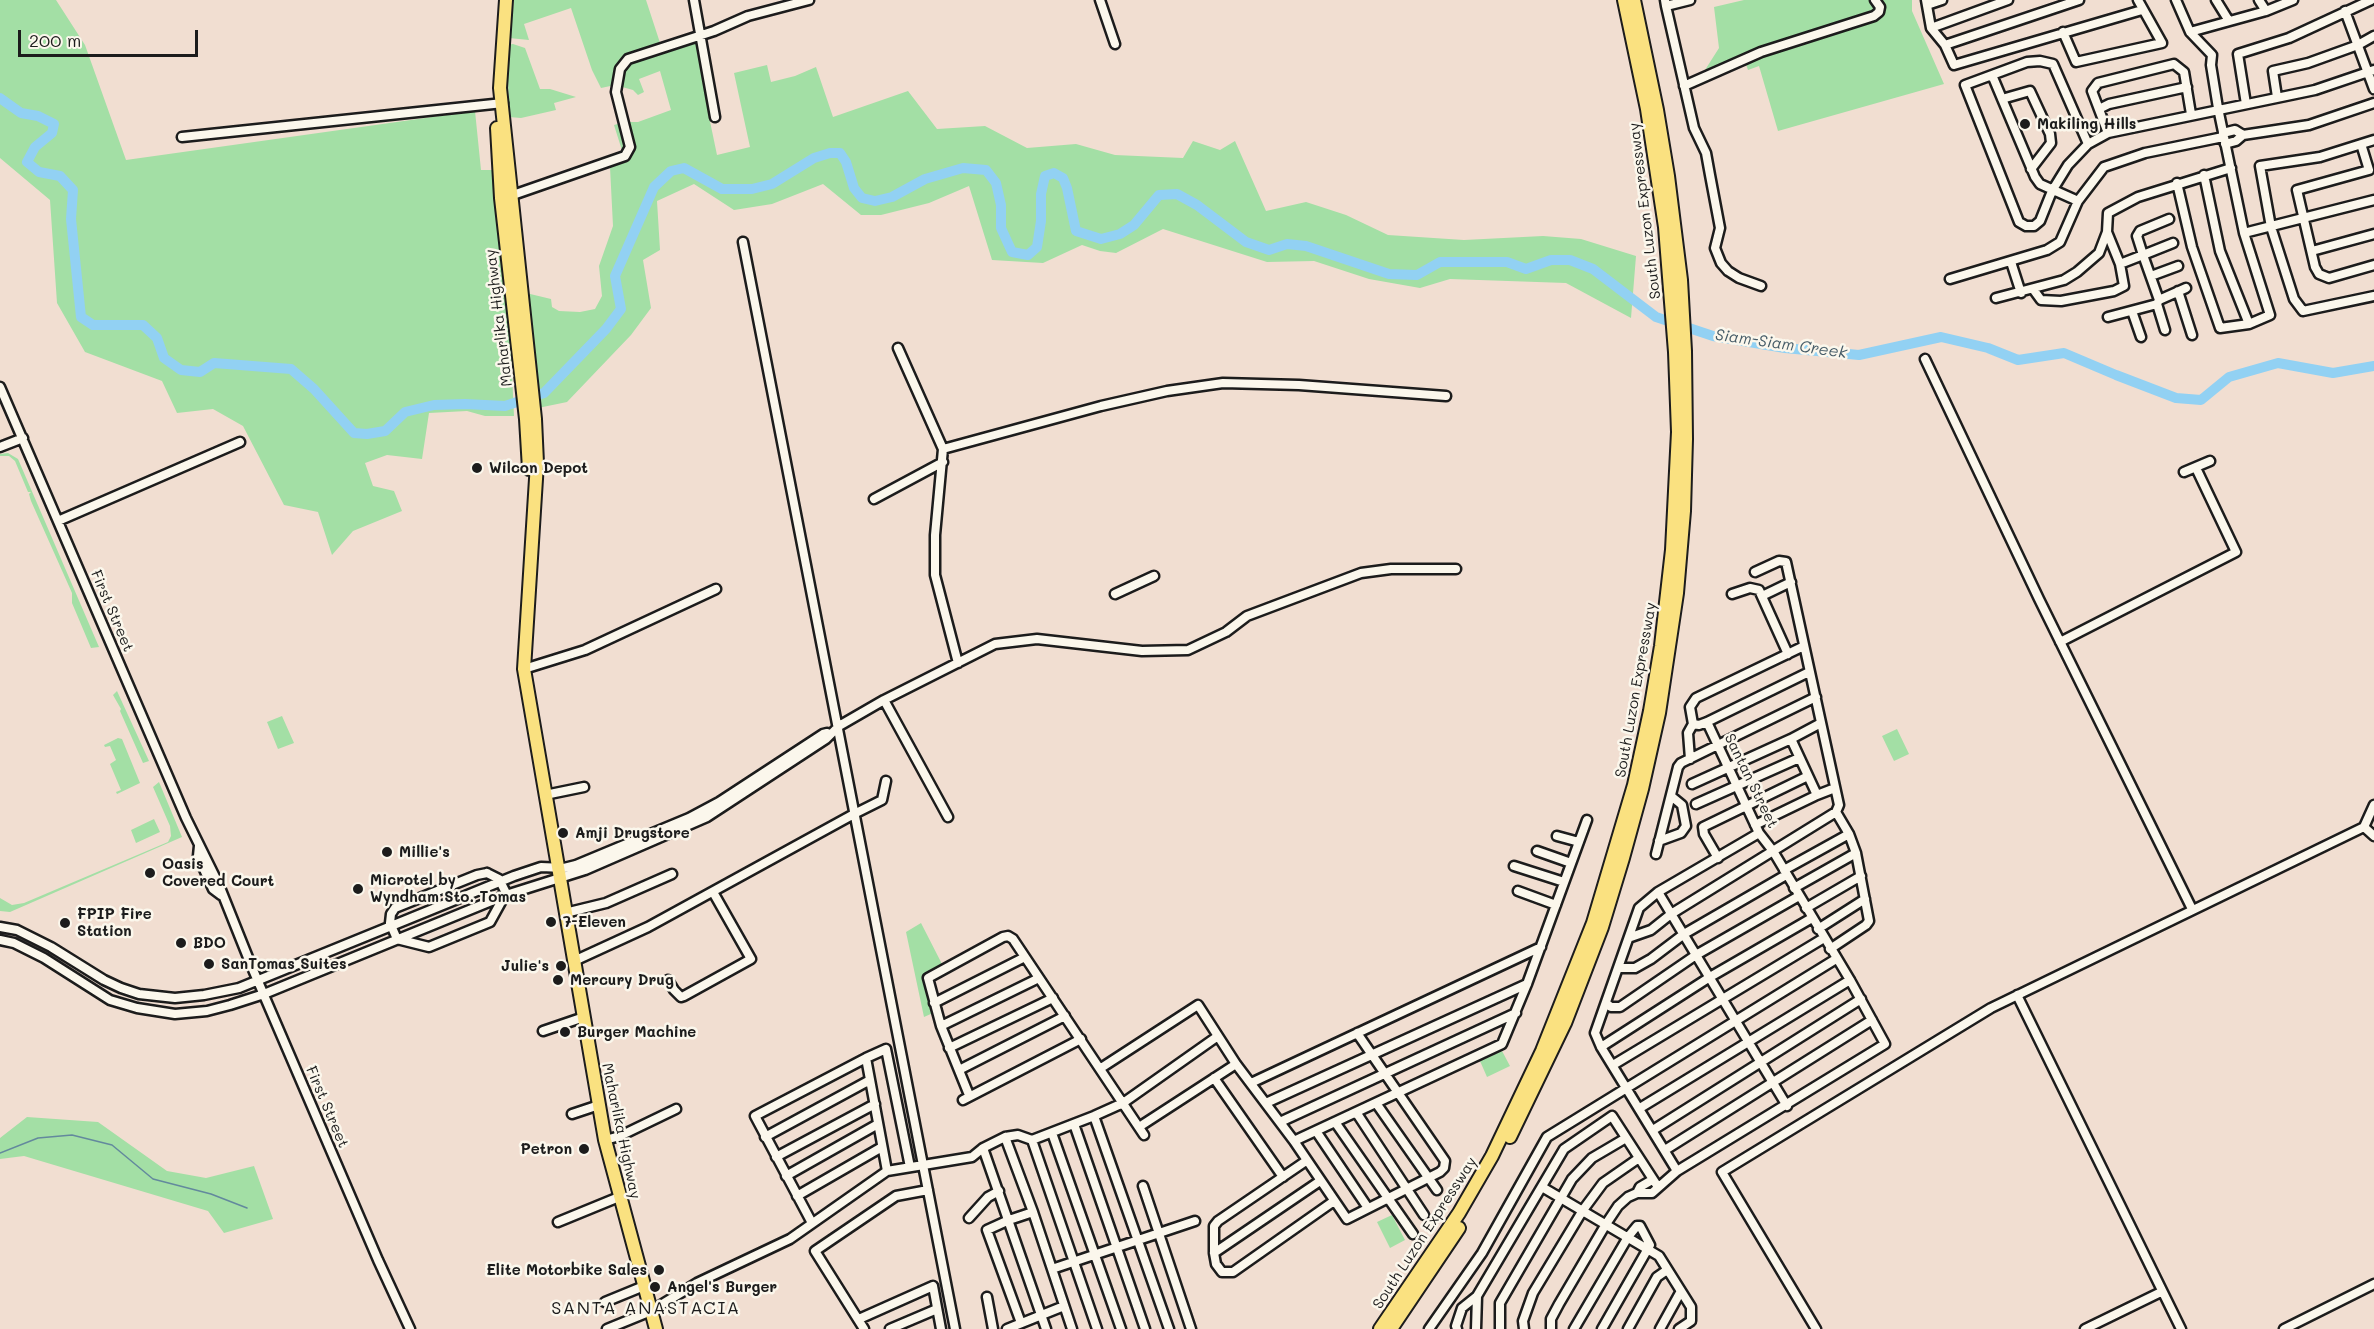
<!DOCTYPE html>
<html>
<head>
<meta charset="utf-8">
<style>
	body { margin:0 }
	#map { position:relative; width:2374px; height:1329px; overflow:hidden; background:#f1ded1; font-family:Mali,sans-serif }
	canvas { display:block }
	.scale { position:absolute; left:18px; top:30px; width:180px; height:27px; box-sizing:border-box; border:3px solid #1c1c1c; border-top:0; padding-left:8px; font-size:18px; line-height:21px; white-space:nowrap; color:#1c1c1c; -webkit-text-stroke:4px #fbf7ec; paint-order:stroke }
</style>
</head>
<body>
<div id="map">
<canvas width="2374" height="1329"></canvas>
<div class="scale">200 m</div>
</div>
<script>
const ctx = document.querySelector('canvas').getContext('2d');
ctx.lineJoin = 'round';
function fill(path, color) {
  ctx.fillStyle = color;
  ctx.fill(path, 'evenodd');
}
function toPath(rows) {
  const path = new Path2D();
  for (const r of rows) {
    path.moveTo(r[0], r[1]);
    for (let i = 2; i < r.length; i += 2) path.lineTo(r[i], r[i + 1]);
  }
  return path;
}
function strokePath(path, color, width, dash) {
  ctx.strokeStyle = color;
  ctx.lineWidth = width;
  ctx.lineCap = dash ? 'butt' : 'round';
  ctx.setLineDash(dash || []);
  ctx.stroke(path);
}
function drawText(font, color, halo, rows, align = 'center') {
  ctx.font = font + ' Mali,sans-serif';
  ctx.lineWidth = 5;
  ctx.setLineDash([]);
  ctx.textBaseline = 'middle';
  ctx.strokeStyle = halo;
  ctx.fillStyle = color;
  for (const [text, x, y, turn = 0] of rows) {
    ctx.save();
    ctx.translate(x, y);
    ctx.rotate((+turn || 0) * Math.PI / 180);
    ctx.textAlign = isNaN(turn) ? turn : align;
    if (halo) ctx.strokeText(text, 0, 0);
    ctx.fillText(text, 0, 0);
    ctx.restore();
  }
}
const green = toPath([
	[0,0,56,0,85,45,126,160,475,111,481,170,492,170,511,352,514,416,485,416,467,411,429,413,422,459,387,455,365,463,373,486,394,491,402,511,353,531,332,555,318,512,284,505,243,426,213,409,177,413,162,381,85,352,57,303,50,200,0,158],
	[514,0,646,0,662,49,698,37,704,64,707,107,717,155,750,147,734,73,767,65,771,82,795,76,816,67,833,117,908,91,937,129,985,126,1027,148,1076,144,1115,155,1183,158,1193,141,1220,150,1235,141,1266,211,1306,202,1346,215,1388,235,1464,240,1543,236,1581,239,1636,256,1631,318,1566,283,1450,279,1420,288,1369,279,1314,261,1267,262,1163,229,1116,253,1100,251,1082,245,1043,263,992,260,969,186,929,203,881,215,861,215,823,184,772,204,734,210,694,184,657,201,660,250,643,260,651,308,631,335,567,402,538,408,533,358,534,349,526,293,551,299,552,307,559,311,580,312,595,309,602,296,599,266,613,226,610,167,625,160,614,125,625,122,638,122,671,110,660,71,639,79,644,92,638,95,633,90,615,85,601,88,592,70,571,8,524,24,529,40,509,38],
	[1744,0,1912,0,1912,11,1944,84,1778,131,1759,66,1748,70,1744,58,1705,70,1719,48,1714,7],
	[513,44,525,48,540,89,550,89,576,97,554,103,556,110,521,118,509,117,507,45],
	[8,453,18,459,99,647,91,648,72,603,72,593,31,501,29,494,31,492,28,492,15,461,9,456,0,456,0,454],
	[117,691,149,761,143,763,120,711,121,709,113,695],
	[282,716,294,743,278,749,267,722],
	[1897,729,1909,754,1894,761,1882,736],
	[118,738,122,739,140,783,117,794,116,792,121,790,110,764,116,760,110,746,105,747,104,745],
	[159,782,182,837,10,912,0,911,0,898,12,905,24,903,168,842,171,836,170,826,153,787],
	[154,819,160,832,136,843,131,830],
	[921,923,943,966,925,977,933,1013,924,1017,906,932],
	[1502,1051,1510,1066,1487,1077,1480,1061],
	[27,1117,98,1122,167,1171,206,1178,254,1166,273,1219,224,1233,208,1211,24,1156,0,1159,0,1138],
	[1392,1215,1405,1240,1390,1248,1377,1222]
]);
const stream = toPath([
	[0,1153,38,1138,72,1135,112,1145,153,1179,211,1194,247,1208]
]);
const river = toPath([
	[0,98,21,113,38,116,54,124,52,133,35,147,27,162,39,172,60,176,73,190,71,219,81,317,93,325,143,325,157,338,164,358,181,370,200,372,214,363,291,369,314,389,354,433,367,434,385,431,405,412,434,405,465,404,505,406,544,393,606,329,621,309,615,276,654,187,671,171,684,168,722,189,752,189,772,184,814,158,830,153,840,153,846,162,854,188,862,198,875,201,892,197,925,179,963,168,986,170,996,183,1001,205,1001,228,1012,252,1028,255,1037,247,1041,221,1041,194,1045,176,1054,173,1063,178,1067,188,1076,231,1101,239,1120,234,1134,225,1159,195,1177,194,1197,205,1246,242,1269,250,1287,244,1306,246,1389,274,1417,275,1440,262,1507,262,1526,269,1551,260,1570,260,1593,269,1656,317,1713,336,1785,348,1859,355,1941,337,1988,348,2018,360,2064,353,2116,375,2176,398,2201,400,2229,377,2278,363,2333,373,2374,366]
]);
const minor = toPath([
	[694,0,715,117],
	[1100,0,1115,44],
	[1665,0,1666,6,1690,0],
	[1926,0,1931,28,1945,45,1954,65,2142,10],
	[2176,0,2190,32,2212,55,2211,65,2218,108,2244,233,2270,315,2249,324,2220,328,2192,247,2177,183],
	[2216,0,2229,21],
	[2259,0,2266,11],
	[1927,5,1942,0],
	[1666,6,1694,128,1706,153,1710,175,1720,228,1715,248,1721,263,1728,271,1739,278,1761,286],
	[2345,11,2374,89],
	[1931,28,2008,0],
	[2063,32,2076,62,2162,43,2138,0],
	[2190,32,2266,11,2293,0],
	[1945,45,2079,0],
	[1992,75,2035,177,2040,184,2078,201],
	[1684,86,1761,52,1874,16,1879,12,1880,7,1875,0],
	[2277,97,2273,71,2308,63,2358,45,2374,36],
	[2002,99,2030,91,2050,134,2051,143,2031,169],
	[2246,104,2238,54,2289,38,2371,0],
	[2099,109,2109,104,2187,87],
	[2108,133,2092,91,2098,83,2174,64,2184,72,2191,114],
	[2223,133,2235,130,2243,135],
	[182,137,503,103],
	[2374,140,2320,157,2260,166,2271,227,2294,299,2303,311,2374,296],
	[2088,144,2053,64,2040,61,2027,62,1965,85,2019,222,2026,226,2034,226,2040,221,2052,191,2068,165,2088,144,2108,133,2315,90,2374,70],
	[2225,144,2236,141,2243,135,2309,125,2374,103],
	[2361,144,2369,170,2297,190,2315,267,2319,274,2329,278,2374,265],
	[2204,175,2220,251,2249,324],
	[510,196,625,156,630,147,616,92,620,69,628,59,714,31,748,16,809,0],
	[2244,233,2374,200],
	[743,242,955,1329],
	[2173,243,2143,255,2159,300,2186,288],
	[2312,251,2374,234],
	[2011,262,2021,293],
	[2120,264,2143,255,2137,236,2140,231,2169,219],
	[2151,276,2178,266],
	[1950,279,2047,250,2060,242,2078,201,2104,167,2145,153,2223,137],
	[2033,289,2041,300,2061,301,2114,291,2124,286,2120,264,2107,232],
	[2178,291,2192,335],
	[1996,298,2064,280,2077,272,2099,253,2107,232,2108,213,2138,197,2231,168],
	[2157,304,2165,330],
	[2132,311,2141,337],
	[2108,317,2157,304,2159,300],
	[898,348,943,449,935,535,935,575,958,663],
	[1925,359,2039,599,2192,909],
	[0,387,186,818,219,885,251,965,378,1260,410,1329],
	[0,447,23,438],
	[943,449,1101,406,1167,391,1223,383,1299,385,1446,396],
	[2184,472,2210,461],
	[874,499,943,462],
	[58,521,240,442],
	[1115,594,1154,576],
	[1732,594,1750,588,1759,590,1788,654],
	[1762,596,1791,582],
	[2060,642,2236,552,2196,468],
	[1804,646,1696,698,1690,707,1693,724,1699,725,1707,722,1809,672],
	[524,669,585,650,716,589],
	[884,700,948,817],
	[1821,723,1791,739,1817,795,1835,788],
	[1690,759,1688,733,1693,724],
	[1692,784,1791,739],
	[545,795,584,787],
	[1696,804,1799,758],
	[1755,825,1817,795],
	[2364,827,2374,836],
	[1557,836,1579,842],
	[1659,841,1681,833,1686,826,1682,805,1671,796],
	[199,846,198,856,213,889,221,895],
	[1537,851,1571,863],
	[1656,854,1678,767,1681,763,1816,697],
	[1718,858,1704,834,1703,827,1808,776],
	[1514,866,1564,882],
	[1784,870,1849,834],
	[487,873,499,879,506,893,490,922,429,947,397,939,390,923,391,914,395,908,477,875,487,873],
	[1794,888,1856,853],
	[1518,891,1556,905],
	[1658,892,1787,1106],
	[1806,908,1861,876],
	[565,913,606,903,672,874],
	[0,927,17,930,51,947,104,980,121,988,139,994,175,998,204,995,239,988,514,876,541,867,564,868,576,865,689,818,719,802,823,734,827,733],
	[1818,929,1865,899],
	[1631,937,1651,930,1671,914,1836,812,1839,805,1786,562,1779,561,1755,572],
	[0,940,14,943,44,958,110,1000,137,1008,175,1014,207,1011,230,1005,264,994,506,895,585,870,707,817,826,739,839,726,884,700,995,644,1037,639,1142,651,1188,650,1226,632,1247,616,1361,573,1391,569,1456,569],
	[1830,949,1866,925,1869,921,1856,853,1849,834,1836,812],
	[574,961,648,927,854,814,882,800,886,781],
	[1619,968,1635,968,1651,959,1684,934,1786,875],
	[668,980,674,990,681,997,684,996,751,959,713,892],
	[2017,995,2181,1329],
	[934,1003,1025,957],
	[1607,1004,1611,1007,1620,1007,1696,955,1799,896],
	[941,1026,1039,978],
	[543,1031,584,1017],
	[1601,1047,1710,977,1812,918],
	[949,1048,1053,998],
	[1613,1065,1824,938],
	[1101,1068,1198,1005,1236,1064,1294,1141,1347,1219,1440,1172,1444,1168,1445,1161,1357,1033],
	[959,1070,1065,1016],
	[1214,1078,1283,1177],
	[1251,1083,1541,947],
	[969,1095,941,1026,928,978,1003,937,1008,936,1013,939,1144,1135],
	[963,1100,1081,1039],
	[1266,1103,1527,984],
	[1376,1103,1437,1190],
	[1640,1108,1850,980],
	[1356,1112,1424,1215],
	[572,1114,599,1105],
	[1094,1116,1169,1329],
	[1280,1122,1516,1013],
	[1335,1122,1413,1234],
	[1074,1124,1145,1329],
	[1139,1127,1236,1064],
	[1653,1130,1861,999],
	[1316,1131,1368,1208],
	[1052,1133,1121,1329],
	[765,1137,870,1080],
	[1005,1137,1033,1212,1072,1329],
	[605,1140,620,1136,676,1109],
	[1032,1140,1097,1329],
	[1294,1141,1502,1044,1527,984,1587,820],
	[983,1148,1046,1329],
	[1665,1150,1872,1020],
	[776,1157,875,1104],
	[1306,1161,1218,1221,1214,1226,1214,1253,1216,1264,1222,1272,1233,1272,1334,1201],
	[887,1171,866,1058,886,1049,910,1167],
	[1677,1171,1601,1047,1595,1033,1639,908,1658,892,1759,833],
	[786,1176,878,1124],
	[1143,1186,1191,1329],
	[1542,1187,1659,1256,1691,1307,1691,1321,1679,1329],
	[1637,1193,1640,1187,1652,1180],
	[797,1196,882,1147],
	[969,1218,988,1197,999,1191],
	[558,1222,619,1197],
	[812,1223,755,1116,866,1058],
	[1214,1253,1320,1181],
	[1052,1269,1195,1221],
	[987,1297,993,1329],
	[605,1302,644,1286],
	[859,1319,933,1286,941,1329],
	[1021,1323,987,1230,1009,1220,1033,1212],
	[607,1329,651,1311,697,1283,790,1239,887,1171,972,1157,983,1148,1005,1137,1018,1135,1032,1140,1094,1116,1123,1103,1218,1036],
	[864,1329,815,1251,896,1196,928,1190],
	[890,1329,937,1309],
	[1007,1329,1064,1306],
	[1429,1329,1482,1253,1547,1137,1836,959],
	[1457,1329,1456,1326,1462,1308,1477,1296],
	[1476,1329,1477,1296,1564,1149,1612,1116,1658,1187],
	[1500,1329,1500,1303,1572,1179,1592,1158,1626,1138],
	[1524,1329,1523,1321,1533,1293,1583,1210,1603,1183,1639,1158],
	[1551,1329,1551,1319,1559,1304,1606,1224,1618,1206,1628,1197,1637,1193,1652,1193,1677,1171,1885,1044,1850,980,1773,851,1759,833,1707,722],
	[1574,1329,1628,1237,1637,1226,1640,1226,1650,1245,1602,1329],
	[1628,1329,1657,1277,1667,1270],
	[1660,1329,1681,1291],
	[1816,1329,1722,1172,1991,1008,2364,827,2374,805],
	[2085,1329,2161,1292],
	[2284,1329,2374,1284]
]);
const highway = toPath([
	[506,0,500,88,535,419,537,463,524,669,605,1140,656,1329],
	[497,128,501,198,526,419,529,469],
	[1510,1137,1565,1023,1602,927,1623,858,1642,789,1659,713,1677,593,1684,511,1686,439,1685,351,1681,280,1668,176,1657,110,1634,0],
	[1380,1329,1459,1213,1492,1156,1542,1051,1593,923,1634,785,1650,711,1661,646,1672,550,1678,432,1675,352,1665,227,1647,109,1624,0],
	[1391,1329,1459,1228]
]);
const markers = [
	[2025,124,6,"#1c1c1c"],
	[477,468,6,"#1c1c1c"],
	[563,833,6,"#1c1c1c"],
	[387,852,6,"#1c1c1c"],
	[150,873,6,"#1c1c1c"],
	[358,889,6,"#1c1c1c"],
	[551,922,6,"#1c1c1c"],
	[65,923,6,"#1c1c1c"],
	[181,943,6,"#1c1c1c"],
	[209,964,6,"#1c1c1c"],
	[561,966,6,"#1c1c1c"],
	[558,980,6,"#1c1c1c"],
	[565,1032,6,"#1c1c1c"],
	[584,1149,6,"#1c1c1c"],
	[659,1270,6,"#1c1c1c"],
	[655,1287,6,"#1c1c1c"]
];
const poiNames = [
	["Makiling Hills",2037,124],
	["Wilcon Depot",489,468],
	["Amji Drugstore",575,833],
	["Millie's",399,852],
	["Oasis",162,864],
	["Covered Court",162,881],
	["Microtel by",370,880],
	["Wyndham Sto. Tomas",370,897],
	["FPIP Fire",77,914],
	["Station",77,931],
	["7-Eleven",563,922],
	["BDO",193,943],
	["SanTomas Suites",221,964],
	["Julie's",549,966,"right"],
	["Mercury Drug",570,980],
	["Burger Machine",577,1032],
	["Petron",572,1149,"right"],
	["Elite Motorbike Sales",647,1270,"right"],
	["Angel's Burger",667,1287]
];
const streetNames = [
	["South Luzon Expressway",1645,211,-97],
	["Maharlika Highway",499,318,-97],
	["First Street",112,611,67],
	["South Luzon Expressway",1636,690,-80],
	["Santan Street",1751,781,64],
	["First Street",327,1107,67],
	["Maharlika Highway",621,1131,78],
	["South Luzon Expressway",1425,1233,-57]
];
const waterNames = [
	["Siam-Siam Creek",1781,344,8]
];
const quarterNames = [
	["SANTA ANASTACIA",646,1308]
];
fill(green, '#a3dfa5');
strokePath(stream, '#63899d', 1.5);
strokePath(river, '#92d1f3', 10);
strokePath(minor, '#1c1c1c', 13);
strokePath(highway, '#1c1c1c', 16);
strokePath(minor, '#fbf7ec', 8);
strokePath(highway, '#fae180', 12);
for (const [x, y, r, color] of markers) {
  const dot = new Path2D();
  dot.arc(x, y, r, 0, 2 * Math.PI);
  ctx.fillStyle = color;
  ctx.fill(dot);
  strokePath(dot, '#fbf7ec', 2);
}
drawText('bold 15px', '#1c1c1c', '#fbf7ec', poiNames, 'left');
drawText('15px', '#1c1c1c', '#fbf7ec', streetNames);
drawText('italic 16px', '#455b67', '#fbf7ec', waterNames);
ctx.letterSpacing = '1.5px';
drawText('18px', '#1c1c1c', '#fbf7ec', quarterNames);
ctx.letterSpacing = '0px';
</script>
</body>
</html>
